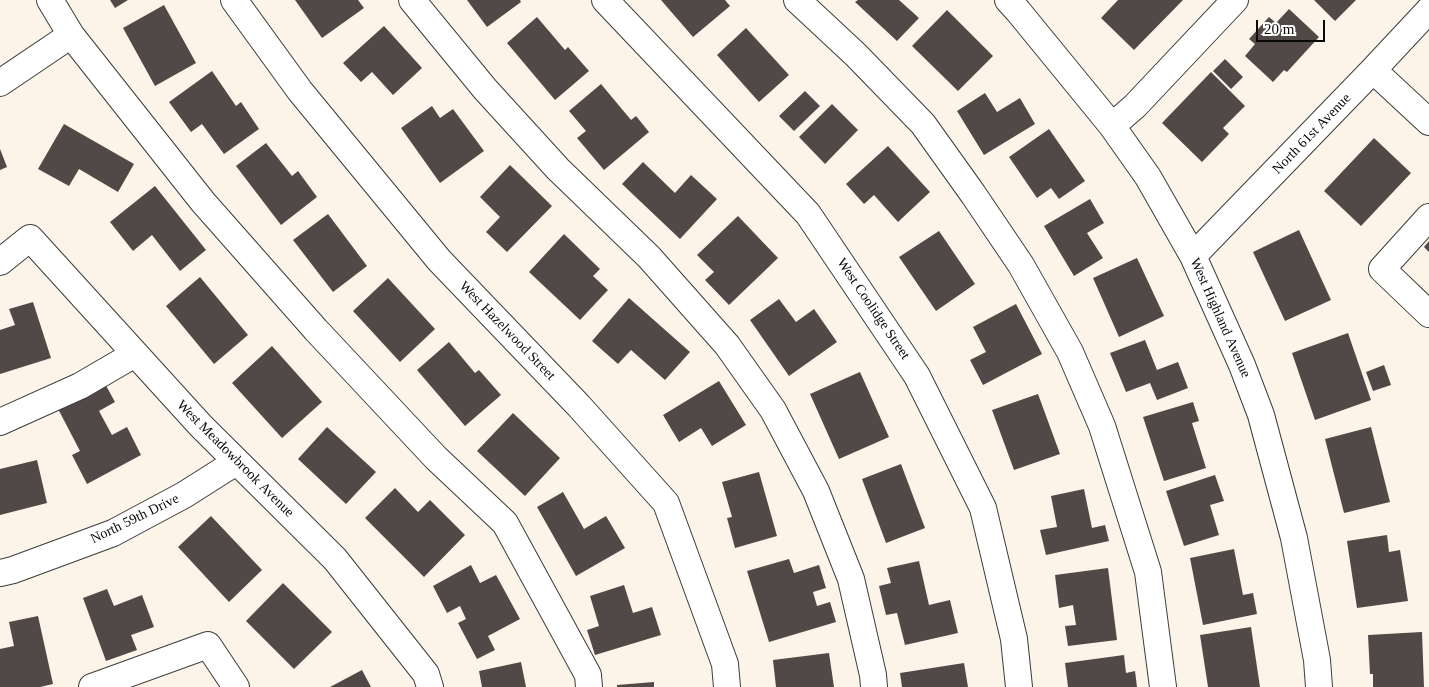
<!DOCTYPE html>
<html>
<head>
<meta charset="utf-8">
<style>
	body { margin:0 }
	#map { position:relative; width:1429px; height:687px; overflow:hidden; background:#fcf4e8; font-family:"Times New Roman",serif }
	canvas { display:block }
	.scale { position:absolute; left:1256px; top:20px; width:69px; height:22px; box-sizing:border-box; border:2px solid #090909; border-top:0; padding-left:6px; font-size:15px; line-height:18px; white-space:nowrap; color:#090909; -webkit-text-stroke:4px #fff; paint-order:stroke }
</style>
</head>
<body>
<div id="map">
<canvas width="1429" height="687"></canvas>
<div class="scale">20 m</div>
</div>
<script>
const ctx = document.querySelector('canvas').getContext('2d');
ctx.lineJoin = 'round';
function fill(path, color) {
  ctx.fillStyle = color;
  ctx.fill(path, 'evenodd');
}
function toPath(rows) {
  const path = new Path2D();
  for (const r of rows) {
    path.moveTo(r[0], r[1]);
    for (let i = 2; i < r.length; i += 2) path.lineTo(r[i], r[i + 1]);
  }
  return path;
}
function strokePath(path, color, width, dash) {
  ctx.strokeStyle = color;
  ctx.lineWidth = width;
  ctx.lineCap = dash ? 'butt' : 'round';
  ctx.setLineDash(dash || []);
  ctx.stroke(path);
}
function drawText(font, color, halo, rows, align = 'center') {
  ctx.font = font + ' "Times New Roman",serif';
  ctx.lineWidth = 5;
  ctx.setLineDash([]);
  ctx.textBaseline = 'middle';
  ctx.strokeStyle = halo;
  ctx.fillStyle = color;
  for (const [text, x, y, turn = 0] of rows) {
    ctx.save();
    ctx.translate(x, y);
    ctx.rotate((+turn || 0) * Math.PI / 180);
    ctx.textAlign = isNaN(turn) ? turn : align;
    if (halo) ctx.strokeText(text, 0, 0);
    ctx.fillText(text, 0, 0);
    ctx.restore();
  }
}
const building = toPath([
	[110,0,128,0,115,8],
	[295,0,358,0,364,8,322,38],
	[467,0,520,0,521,2,487,27],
	[661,0,725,0,730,6,693,37],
	[858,0,899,0,919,18,897,41,855,2],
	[1118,0,1183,0,1134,50,1101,18],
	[1314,0,1356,0,1335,21],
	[164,5,196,63,155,86,123,28],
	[1289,9,1319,37,1287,72,1284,70,1273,82,1245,56,1255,44,1249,39,1269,17,1276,23],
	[947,10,993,56,958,91,912,46],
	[537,17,565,50,568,47,589,71,555,100,507,43],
	[384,26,422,68,393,95,372,72,361,82,343,63],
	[746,28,789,75,759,102,717,55],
	[1225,59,1243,77,1231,89,1213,71],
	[212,71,236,106,241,102,259,129,224,154,202,124,191,132,169,102],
	[1211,72,1245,106,1223,128,1229,134,1202,162,1162,123],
	[601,84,631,120,636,116,649,132,604,170,577,138,586,131,569,111],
	[805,91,820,106,794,131,779,116],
	[985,93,997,112,1020,98,1035,124,984,155,957,111],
	[832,104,858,130,825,164,799,137],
	[432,106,440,118,453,109,484,151,440,183,401,128],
	[64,124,134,164,118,192,79,169,69,186,38,169],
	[1049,129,1085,181,1059,199,1051,188,1037,198,1009,157],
	[1374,138,1411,173,1361,226,1324,191],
	[266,143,292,176,298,171,317,197,281,225,236,166],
	[888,146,930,192,898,222,874,195,864,204,846,184],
	[0,149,7,167,0,170],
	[643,162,675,193,691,175,717,199,680,239,622,184],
	[510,165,552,206,507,252,486,232,500,217,480,197],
	[155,186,206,250,180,271,152,235,133,251,110,222],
	[1090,199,1104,223,1087,233,1103,258,1074,276,1044,226],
	[328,214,367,266,333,292,293,240],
	[738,216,778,258,729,305,705,280,714,272,697,255],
	[1299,230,1331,300,1285,321,1253,252],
	[939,231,975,284,936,311,899,257],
	[564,234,600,269,593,276,608,290,580,320,529,272],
	[1429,241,1429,252,1424,247],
	[1137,258,1164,316,1119,337,1093,278],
	[200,277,248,335,214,364,166,306],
	[388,278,435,329,400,362,353,311],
	[629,298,690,352,665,380,631,350,618,364,592,341],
	[779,299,796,322,814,309,837,342,789,376,750,320],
	[33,302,51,358,0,374,0,330,15,325,9,309],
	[1016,304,1042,354,983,385,970,360,986,352,973,327],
	[1348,333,1371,400,1315,420,1292,353],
	[1145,340,1157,370,1178,362,1188,388,1157,400,1150,383,1126,392,1110,353],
	[449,342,475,373,479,370,501,395,465,426,417,370],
	[272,346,322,402,282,438,232,383],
	[1384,365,1391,385,1373,391,1366,372],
	[860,372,889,437,839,459,810,394],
	[103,380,115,402,99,411,112,435,127,427,141,455,87,484,72,455,80,451,56,405],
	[719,381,746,425,712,446,701,428,679,442,663,415],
	[1038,394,1060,454,1014,470,992,410],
	[1193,402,1199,421,1192,423,1206,468,1164,481,1143,417],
	[513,413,560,458,525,496,477,451],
	[327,427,376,472,346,504,298,459],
	[1371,427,1390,502,1344,513,1325,439],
	[37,460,47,503,0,515,0,469],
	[901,464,925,528,886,543,862,479],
	[759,472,777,536,735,548,727,518,732,517,722,482],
	[1215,475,1224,501,1210,505,1219,535,1184,546,1166,491],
	[395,488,418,512,430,500,465,535,424,577,365,518],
	[1084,489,1092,528,1105,525,1109,541,1046,555,1040,530,1057,527,1051,496],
	[563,492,584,529,606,516,625,548,576,576,537,507],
	[211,516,262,570,229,602,178,547],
	[1387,535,1389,552,1400,550,1408,601,1357,608,1347,541],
	[1234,549,1243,595,1253,593,1257,614,1203,625,1190,558],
	[789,559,794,573,819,565,826,588,813,592,817,606,830,602,836,622,769,642,747,571],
	[919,561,929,605,950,600,958,633,905,645,897,613,886,615,879,586,891,583,887,568],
	[471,565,480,583,496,575,520,619,488,636,495,650,477,659,458,623,466,619,460,606,447,613,433,586],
	[1108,568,1117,640,1068,646,1065,626,1076,625,1073,605,1059,608,1055,575],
	[283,583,332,632,294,669,246,621],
	[624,585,633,613,652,607,661,635,595,655,587,630,599,626,590,596],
	[107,589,114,606,142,595,154,627,131,635,137,650,106,661,83,598],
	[38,616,53,684,40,687,0,687,0,649,14,646,9,622],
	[1251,627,1260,687,1208,687,1200,635],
	[1422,632,1424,687,1373,687,1373,674,1370,674,1368,635],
	[829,653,834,687,776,687,773,660],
	[1124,655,1126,673,1135,671,1137,687,1068,687,1065,663],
	[521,662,526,687,482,687,479,671],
	[964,663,968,687,902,687,900,673],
	[362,670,371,687,330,687],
	[654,682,654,687,617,687,617,685]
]);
const minor = toPath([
	[50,0,71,35,203,202,316,330,436,458,505,523,588,675,589,687],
	[234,0,300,91,439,260,579,406,666,503,725,664,727,687],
	[412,0,485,89,558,169,649,257,727,345,773,410,816,491,851,579,873,675,874,687],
	[605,0,808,214,917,376,983,508,1014,639,1019,687],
	[797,0,856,55,923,124,973,194,1021,265,1070,352,1102,426,1148,572,1163,687],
	[1008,0,1018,11,1112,126,1148,177,1193,256,1242,365,1261,415,1294,538,1317,660,1319,687],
	[1373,70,1429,122],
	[0,83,71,35],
	[1112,126,1135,106,1235,0],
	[1429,217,1382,269,1429,314],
	[1193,256,1373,70,1429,10],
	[0,262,30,238,201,426,335,559,426,674,430,687],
	[0,422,80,386,135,354],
	[0,573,13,570,113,533,184,495,236,462],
	[92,687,208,645,236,687]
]);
const streetNames = [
	["North 61st Avenue",1312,134,-46],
	["West Coolidge Street",873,309,56],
	["West Highland Avenue",1220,318,66],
	["West Hazelwood Street",507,331,46],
	["West Meadowbrook Avenue",235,459,45],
	["North 59th Drive",135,519,-26]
];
fill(building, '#514947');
strokePath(minor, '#3c3c3c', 28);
strokePath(minor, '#fff', 26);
drawText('14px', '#090909', '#fff', streetNames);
</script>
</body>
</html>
